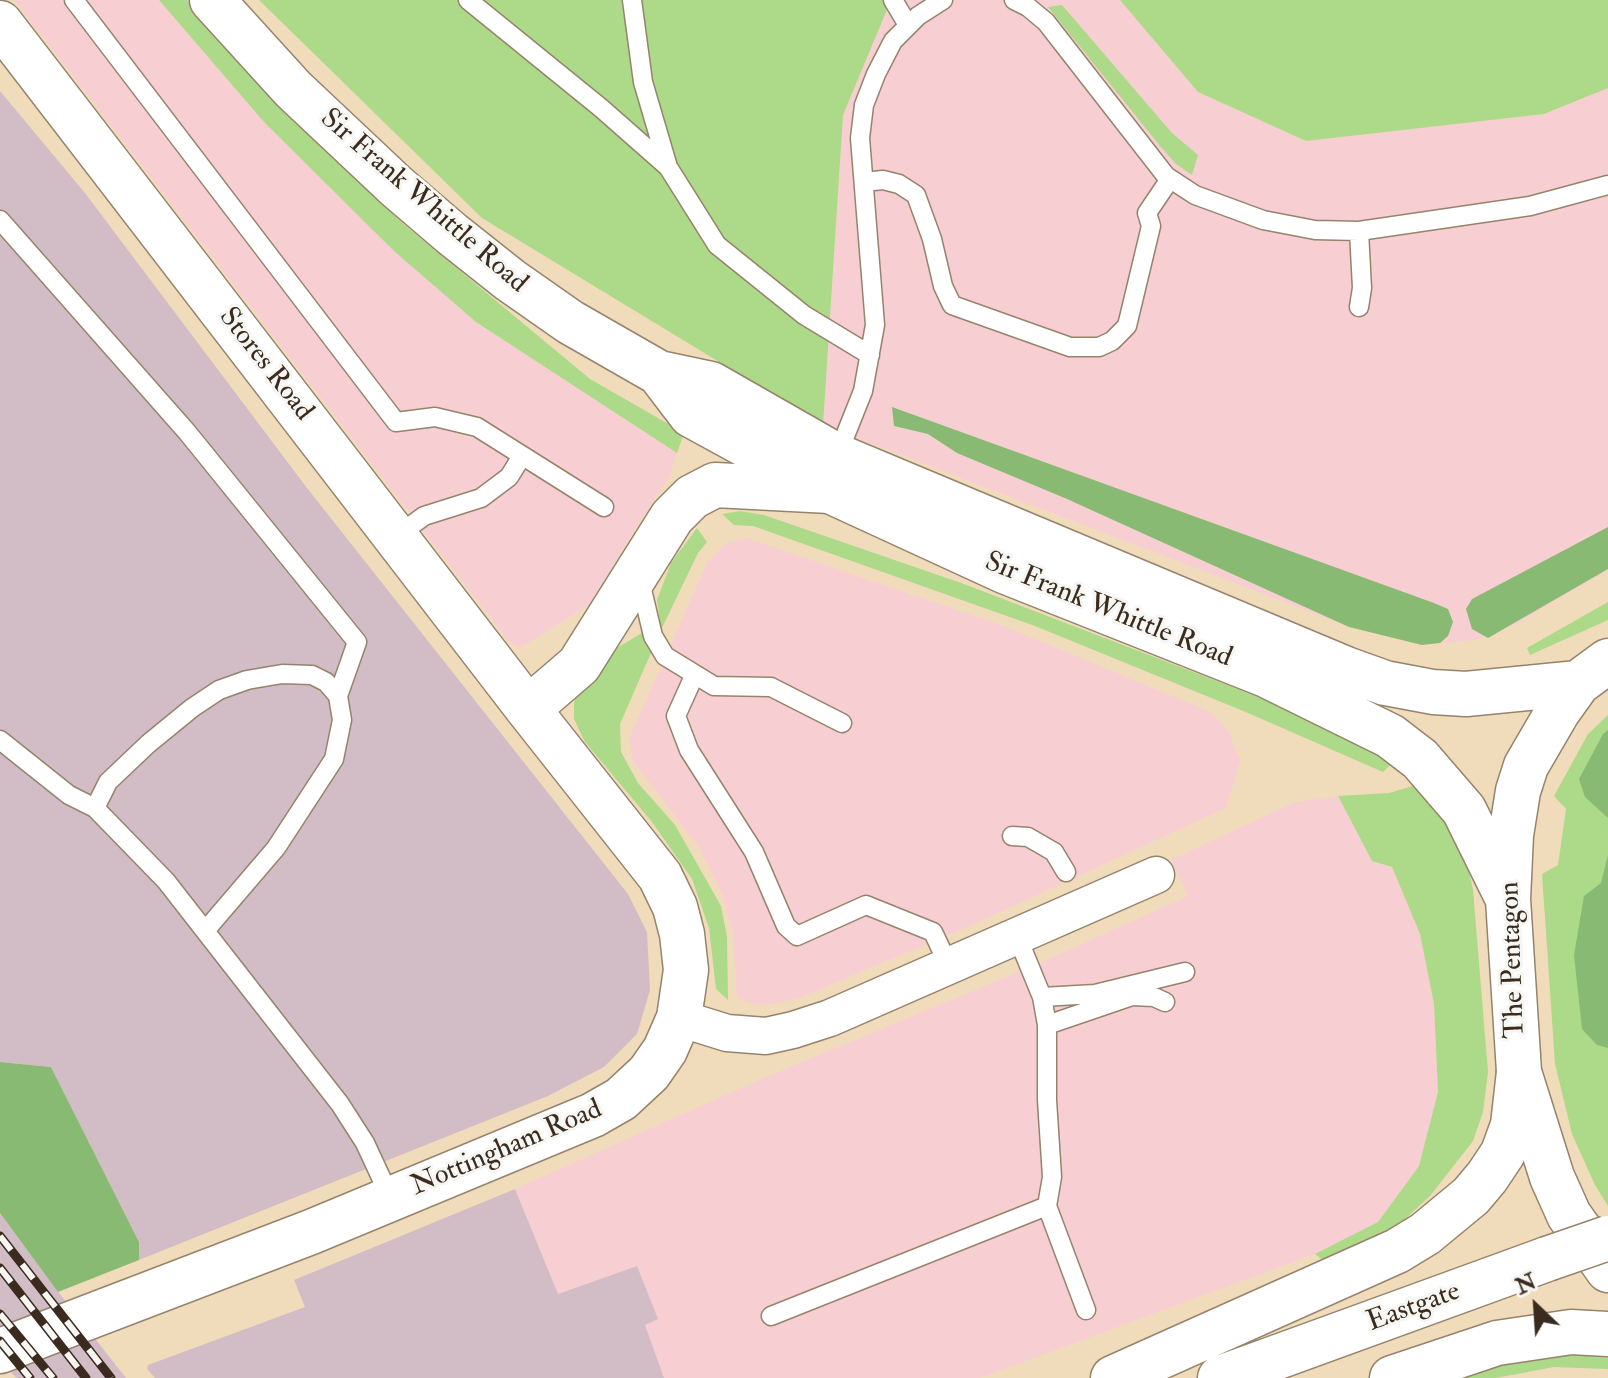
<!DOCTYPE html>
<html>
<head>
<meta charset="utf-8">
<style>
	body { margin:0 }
	#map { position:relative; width:1608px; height:1378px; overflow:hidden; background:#f0dcbb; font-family:"IM FELL Double Pica",serif }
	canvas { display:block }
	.north { position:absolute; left:1496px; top:1266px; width:80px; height:80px; -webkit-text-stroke:6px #f6f6f2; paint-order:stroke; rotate:335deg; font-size:22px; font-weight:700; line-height:32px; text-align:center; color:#3b2a1e }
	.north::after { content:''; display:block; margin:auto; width:28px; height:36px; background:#3b2a1e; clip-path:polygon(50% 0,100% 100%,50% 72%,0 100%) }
</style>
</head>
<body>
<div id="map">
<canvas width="1608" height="1378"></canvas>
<div class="north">N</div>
</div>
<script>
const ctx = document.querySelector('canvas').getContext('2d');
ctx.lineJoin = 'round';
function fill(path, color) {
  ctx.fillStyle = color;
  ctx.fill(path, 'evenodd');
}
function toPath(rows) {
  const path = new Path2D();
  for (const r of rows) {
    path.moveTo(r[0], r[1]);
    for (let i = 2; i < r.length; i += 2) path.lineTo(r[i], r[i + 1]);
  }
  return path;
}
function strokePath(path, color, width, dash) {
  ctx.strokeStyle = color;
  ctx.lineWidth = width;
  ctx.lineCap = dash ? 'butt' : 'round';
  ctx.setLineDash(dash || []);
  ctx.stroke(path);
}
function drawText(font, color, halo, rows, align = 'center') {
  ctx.font = font + ' "IM FELL Double Pica",serif';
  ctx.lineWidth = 6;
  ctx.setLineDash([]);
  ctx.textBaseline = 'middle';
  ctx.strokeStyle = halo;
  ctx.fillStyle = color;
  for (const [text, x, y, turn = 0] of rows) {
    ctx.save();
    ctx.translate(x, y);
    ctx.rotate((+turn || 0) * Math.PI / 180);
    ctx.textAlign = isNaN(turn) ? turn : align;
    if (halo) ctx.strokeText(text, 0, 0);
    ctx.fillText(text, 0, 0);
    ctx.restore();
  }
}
const built = toPath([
	[14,0,159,0,264,122,476,322,677,453,670,476,634,530,591,604,520,648,509,642],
	[891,0,1120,0,1198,92,1306,141,1544,114,1608,88,1608,570,1516,624,1476,640,1422,645,1349,627,823,425,843,115],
	[746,538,1004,626,1208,711,1228,730,1240,761,1226,808,970,926,799,998,774,1004,755,1005,737,998,733,933,722,894,700,849,633,761,629,738,708,561,726,543],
	[1338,796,1372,861,1392,867,1420,934,1434,1004,1438,1092,1419,1166,1378,1222,1315,1254,980,1378,664,1378,644,1324,657,1319,637,1266,558,1294,515,1189,761,1079,1031,967,1188,896,1171,860,1295,802]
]);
const industrial = toPath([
	[0,91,85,193,307,488,628,894,647,932,650,990,637,1034,604,1067,548,1096,139,1260,139,1242,51,1067,0,1062],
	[515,1189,558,1294,637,1266,658,1319,645,1325,664,1378,155,1378,147,1369,148,1365,305,1307,294,1280],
	[0,1213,56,1289,126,1378,16,1378,0,1358]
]);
const green = toPath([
	[159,0,187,0,278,106,406,226,590,379,684,433,677,453,476,322,394,251,264,122],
	[259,0,891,0,843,115,823,425,482,218],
	[1120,0,1608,0,1608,88,1544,114,1306,141,1198,92],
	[1062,5,1172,133,1198,155,1192,175,1176,164,1160,146,1048,7],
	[740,511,764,515,964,584,1339,728,1392,763,1383,772,1248,713,1035,626,753,526,734,525,722,514],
	[697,528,707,542,698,553,661,630,657,600,671,563],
	[1608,602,1608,620,1530,655,1527,648],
	[645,631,654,646,620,724,621,752,638,783,675,825,721,906,727,937,728,1000,716,989,709,928,692,879,652,822,585,742,574,719,574,704,578,683,617,648],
	[1608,715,1608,1206,1595,1185,1572,1134,1555,1064,1542,874,1558,865,1566,809,1554,796,1588,734],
	[1416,785,1430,799,1450,829,1467,862,1473,890,1488,1072,1483,1112,1473,1141,1430,1196,1405,1219,1375,1238,1325,1262,1315,1254,1378,1222,1419,1166,1438,1092,1434,1004,1420,934,1392,867,1372,861,1338,796,1389,793],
	[1576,1355,1608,1358,1608,1369,1554,1367,1496,1378,1457,1378,1521,1359]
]);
const forest = toPath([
	[892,407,1434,603,1448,609,1453,622,1448,636,1440,643,1422,645,1349,627,1067,499,957,453,928,434,894,426],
	[1608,527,1608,569,1488,638,1472,629,1466,609,1472,599],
	[1608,730,1608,818,1585,797,1579,779,1603,734],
	[1608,855,1608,1048,1597,1045,1582,1029,1574,955,1584,896,1601,883],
	[0,1062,51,1067,139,1242,139,1260,58,1292,0,1213]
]);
const service = toPath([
	[74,0,396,422,435,417,477,427,604,507],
	[468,0,601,108,668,167],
	[632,0,643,82,668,167,717,245,804,315,870,355],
	[893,0,908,25],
	[1014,0,1028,7,1046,22,1166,176,1195,195,1263,220,1315,230,1359,231,1530,206,1608,185],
	[864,182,883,180,899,184,916,195,932,239,943,286,952,305,1070,347,1099,347,1112,341,1127,326,1151,226,1147,213,1170,179],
	[0,220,187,432,357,642,338,696],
	[1359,231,1362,288,1359,307],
	[837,456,863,391,875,325,860,138,864,105,876,74,893,41,918,16,943,0],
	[397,536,424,516,481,498,509,477,522,456],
	[640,581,653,636,665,656,714,686,771,687,842,723],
	[694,676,676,716,689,750,754,852,786,926,797,936,866,905,933,932,949,966],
	[0,740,69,795,95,808],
	[1012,836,1028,837,1054,852,1066,872],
	[205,931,276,848,334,759,342,720,338,696,326,682,312,675,282,674,247,680,219,690,192,708,148,744,108,782,95,808,166,881,340,1104,365,1143,391,1199],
	[1017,936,1042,997,1047,1025,1047,1100,1052,1177,1047,1206,1086,1310],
	[1042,997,1095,994,1185,972],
	[1047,1025,1132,996,1154,997,1165,1002],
	[771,1316,1047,1206]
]);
const minor = toPath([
	[679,1018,727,1033,766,1036,793,1030,830,1018,1156,875]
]);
const tertiary = toPath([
	[0,23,528,709,660,876,675,907,682,934,686,970,679,1018,665,1050,649,1073,621,1099,593,1115,311,1232,0,1351],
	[528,709,579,665,672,517,692,497,715,485,830,491]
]);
const primary = toPath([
	[1113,1378,1397,1251,1425,1234,1471,1196,1487,1177,1503,1153,1513,1125,1519,1072],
	[1220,1378,1547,1259],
	[1392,1378,1497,1343,1571,1332,1608,1334]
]);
const trunk = toPath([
	[212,0,293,89,396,186,452,234,510,280,570,322,659,373,711,384,837,456,1346,669,1385,683,1433,692,1466,694,1578,683],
	[659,373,691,415,830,491,1004,571,1266,675,1390,736,1420,759,1464,810,1508,899],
	[1608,661,1578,683,1558,711,1526,766,1518,791,1511,835,1508,899,1519,1072,1552,1177,1569,1215,1608,1270]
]);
const rail = toPath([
	[0,1236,111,1378],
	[0,1268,86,1378],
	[0,1314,53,1378],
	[0,1341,30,1378]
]);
const primaryBridge = toPath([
	[1547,1259,1608,1238]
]);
const streetNames = [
	["Sir Frank Whittle Road",423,202,41],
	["Stores Road",265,365,52],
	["Sir Frank Whittle Road",1108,611,22],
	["The Pentagon",1514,960,-92],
	["Nottingham Road",507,1149,-23],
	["Eastgate",1414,1308,-20]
];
fill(built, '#f7cfd2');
fill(industrial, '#d2bdc6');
fill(green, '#acda88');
fill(forest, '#89ba74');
strokePath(service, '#96836c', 21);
strokePath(minor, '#96836c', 39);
strokePath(tertiary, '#96836c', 47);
strokePath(primary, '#96836c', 47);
strokePath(trunk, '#96836c', 47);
strokePath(service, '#fff', 18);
strokePath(minor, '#fff', 36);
strokePath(tertiary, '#fff', 44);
strokePath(primary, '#fff', 44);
strokePath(trunk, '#fff', 44);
strokePath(rail, '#3b2a1e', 9);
strokePath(rail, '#f6f6f2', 6, [18]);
strokePath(primaryBridge, '#96836c', 47, []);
strokePath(primaryBridge, '#fff', 44);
drawText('28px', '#3b2a1e', '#f6f6f2', streetNames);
</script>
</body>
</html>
